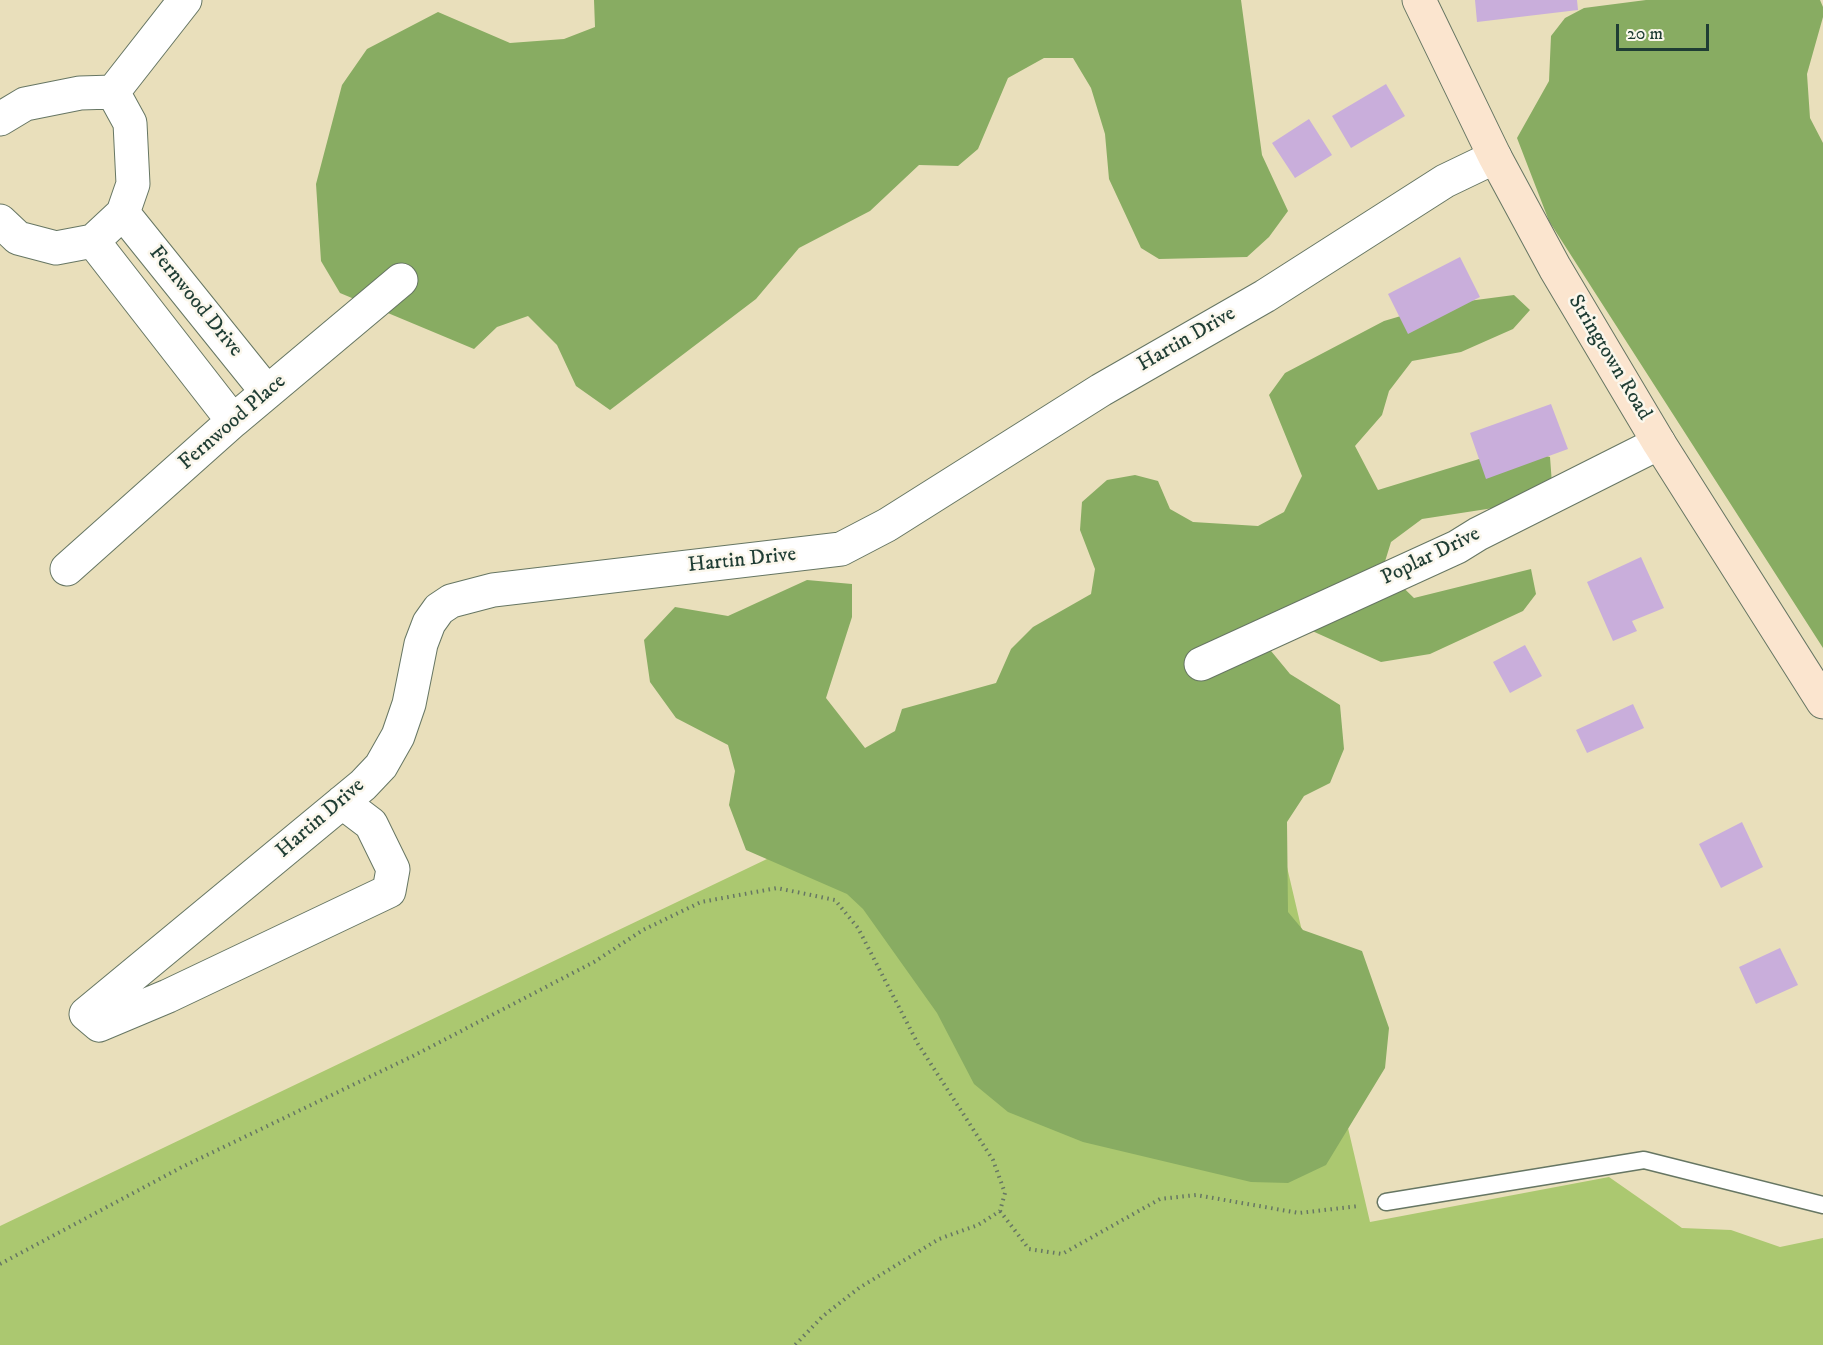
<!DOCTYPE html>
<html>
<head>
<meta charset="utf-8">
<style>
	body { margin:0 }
	#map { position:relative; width:1823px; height:1345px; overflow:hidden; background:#e9dfbb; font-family:"IM FELL DW Pica",serif }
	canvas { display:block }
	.scale { position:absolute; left:1616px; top:24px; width:93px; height:27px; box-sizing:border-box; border:3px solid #1f3d34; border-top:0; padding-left:8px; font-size:18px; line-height:21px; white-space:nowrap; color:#1f3d34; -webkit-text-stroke:4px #fbf7ec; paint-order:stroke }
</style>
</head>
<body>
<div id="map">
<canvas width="1823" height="1345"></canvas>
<div class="scale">20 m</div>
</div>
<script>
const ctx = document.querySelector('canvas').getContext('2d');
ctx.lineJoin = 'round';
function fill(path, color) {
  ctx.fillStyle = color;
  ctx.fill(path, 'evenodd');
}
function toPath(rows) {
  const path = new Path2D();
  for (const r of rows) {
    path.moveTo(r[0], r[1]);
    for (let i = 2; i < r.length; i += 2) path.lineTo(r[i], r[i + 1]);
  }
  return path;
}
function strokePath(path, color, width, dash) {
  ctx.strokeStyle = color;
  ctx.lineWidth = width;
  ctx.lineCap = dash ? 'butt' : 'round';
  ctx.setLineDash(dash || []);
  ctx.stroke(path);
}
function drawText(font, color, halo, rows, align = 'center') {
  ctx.font = font + ' "IM FELL DW Pica",serif';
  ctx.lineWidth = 5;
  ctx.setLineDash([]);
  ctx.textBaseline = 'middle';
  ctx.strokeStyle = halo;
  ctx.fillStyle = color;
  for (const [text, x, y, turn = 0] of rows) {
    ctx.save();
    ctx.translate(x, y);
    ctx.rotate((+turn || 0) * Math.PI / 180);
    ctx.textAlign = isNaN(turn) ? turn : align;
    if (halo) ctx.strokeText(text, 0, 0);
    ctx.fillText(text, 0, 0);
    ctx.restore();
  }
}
const green = toPath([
	[1233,636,1370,1222,1609,1177,1682,1228,1731,1230,1780,1247,1823,1238,1823,1345,0,1345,0,1226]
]);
const forest = toPath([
	[594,0,1241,0,1262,155,1288,211,1269,237,1247,257,1159,259,1141,248,1109,179,1105,134,1091,88,1073,58,1044,58,1008,78,978,149,958,166,919,165,870,211,799,248,756,299,610,410,576,386,557,345,528,316,497,327,474,349,340,293,321,261,316,184,342,85,367,49,438,12,510,43,564,39,595,27],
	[1646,0,1820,0,1823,7,1823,17,1807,74,1810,118,1823,143,1823,648,1549,221,1517,138,1549,81,1551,36,1565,18,1584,8],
	[1514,295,1530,310,1513,329,1461,352,1412,361,1389,391,1382,415,1355,446,1378,490,1515,448,1550,457,1552,484,1526,503,1422,519,1391,542,1383,568,1414,598,1531,569,1536,594,1523,611,1430,654,1381,662,1279,616,1262,640,1290,674,1340,705,1344,749,1330,783,1304,796,1287,822,1288,912,1303,930,1362,951,1389,1028,1385,1068,1326,1165,1288,1183,1251,1182,1083,1142,1008,1112,974,1084,937,1013,863,909,847,894,746,850,729,805,735,771,728,745,676,718,650,682,644,640,675,607,728,616,807,580,852,584,852,617,826,698,865,748,895,731,902,709,996,683,1011,649,1033,627,1091,594,1095,569,1080,530,1082,502,1107,480,1135,475,1158,481,1170,509,1193,522,1258,526,1284,512,1302,476,1269,395,1285,373,1384,321,1438,305]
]);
const building = toPath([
	[1475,0,1577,0,1578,10,1477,22],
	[1386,84,1405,116,1351,148,1332,116],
	[1309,119,1332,155,1295,178,1272,143],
	[1460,257,1480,297,1408,334,1388,294],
	[1551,404,1568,449,1486,479,1470,433],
	[1641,557,1664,608,1632,621,1637,631,1613,641,1587,582],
	[1525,645,1542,676,1510,693,1493,662],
	[1633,704,1644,728,1587,753,1576,730],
	[1742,822,1763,867,1721,888,1699,844],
	[1780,948,1798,985,1756,1004,1739,967]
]);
const path = toPath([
	[1000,1211,1029,1249,1062,1254,1160,1199,1196,1195,1299,1213,1359,1206],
	[0,1264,182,1167,413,1056,594,962,643,930,701,902,777,888,835,900,858,928,918,1044,993,1160,1005,1193,1000,1211,978,1225,939,1239,859,1288,823,1316,795,1345]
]);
const lane = toPath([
	[1386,1202,1644,1160,1823,1205]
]);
const street = toPath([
	[113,92,185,0],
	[0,119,25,104,80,93,113,92],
	[123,213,267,392],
	[0,221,18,238,56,248,93,241,123,213,133,184,130,123,113,92],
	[93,241,233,421],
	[67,569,233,421,401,280],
	[1201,664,1457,547,1478,534,1659,443],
	[342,802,371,824,393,869,389,891,168,996,99,1025,86,1014,363,785,381,766,398,736,409,704,421,644,429,623,439,609,451,601,493,590,841,549,887,525,1101,390,1265,296,1445,181,1495,157]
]);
const secondary = toPath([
	[1419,0,1495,157,1555,268,1659,443,1823,702]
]);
const streetNames = [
	["Fernwood Drive",195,302,51],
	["Hartin Drive",1187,340,-30],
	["Stringtown Road",1609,358,59],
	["Fernwood Place",233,423,-41],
	["Poplar Drive",1431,557,-26],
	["Hartin Drive",742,561,-6],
	["Hartin Drive",321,819,-41]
];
fill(green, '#abc870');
fill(forest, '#88ac62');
fill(building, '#c9aedb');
strokePath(lane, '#667663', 19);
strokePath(street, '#667663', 35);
strokePath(secondary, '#667663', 35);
strokePath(path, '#667663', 4, [1.5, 4.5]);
strokePath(lane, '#fff', 16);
strokePath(street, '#fff', 33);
strokePath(secondary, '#fbe5cf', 33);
drawText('21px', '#1f3d34', '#fbf7ec', streetNames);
</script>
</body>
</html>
